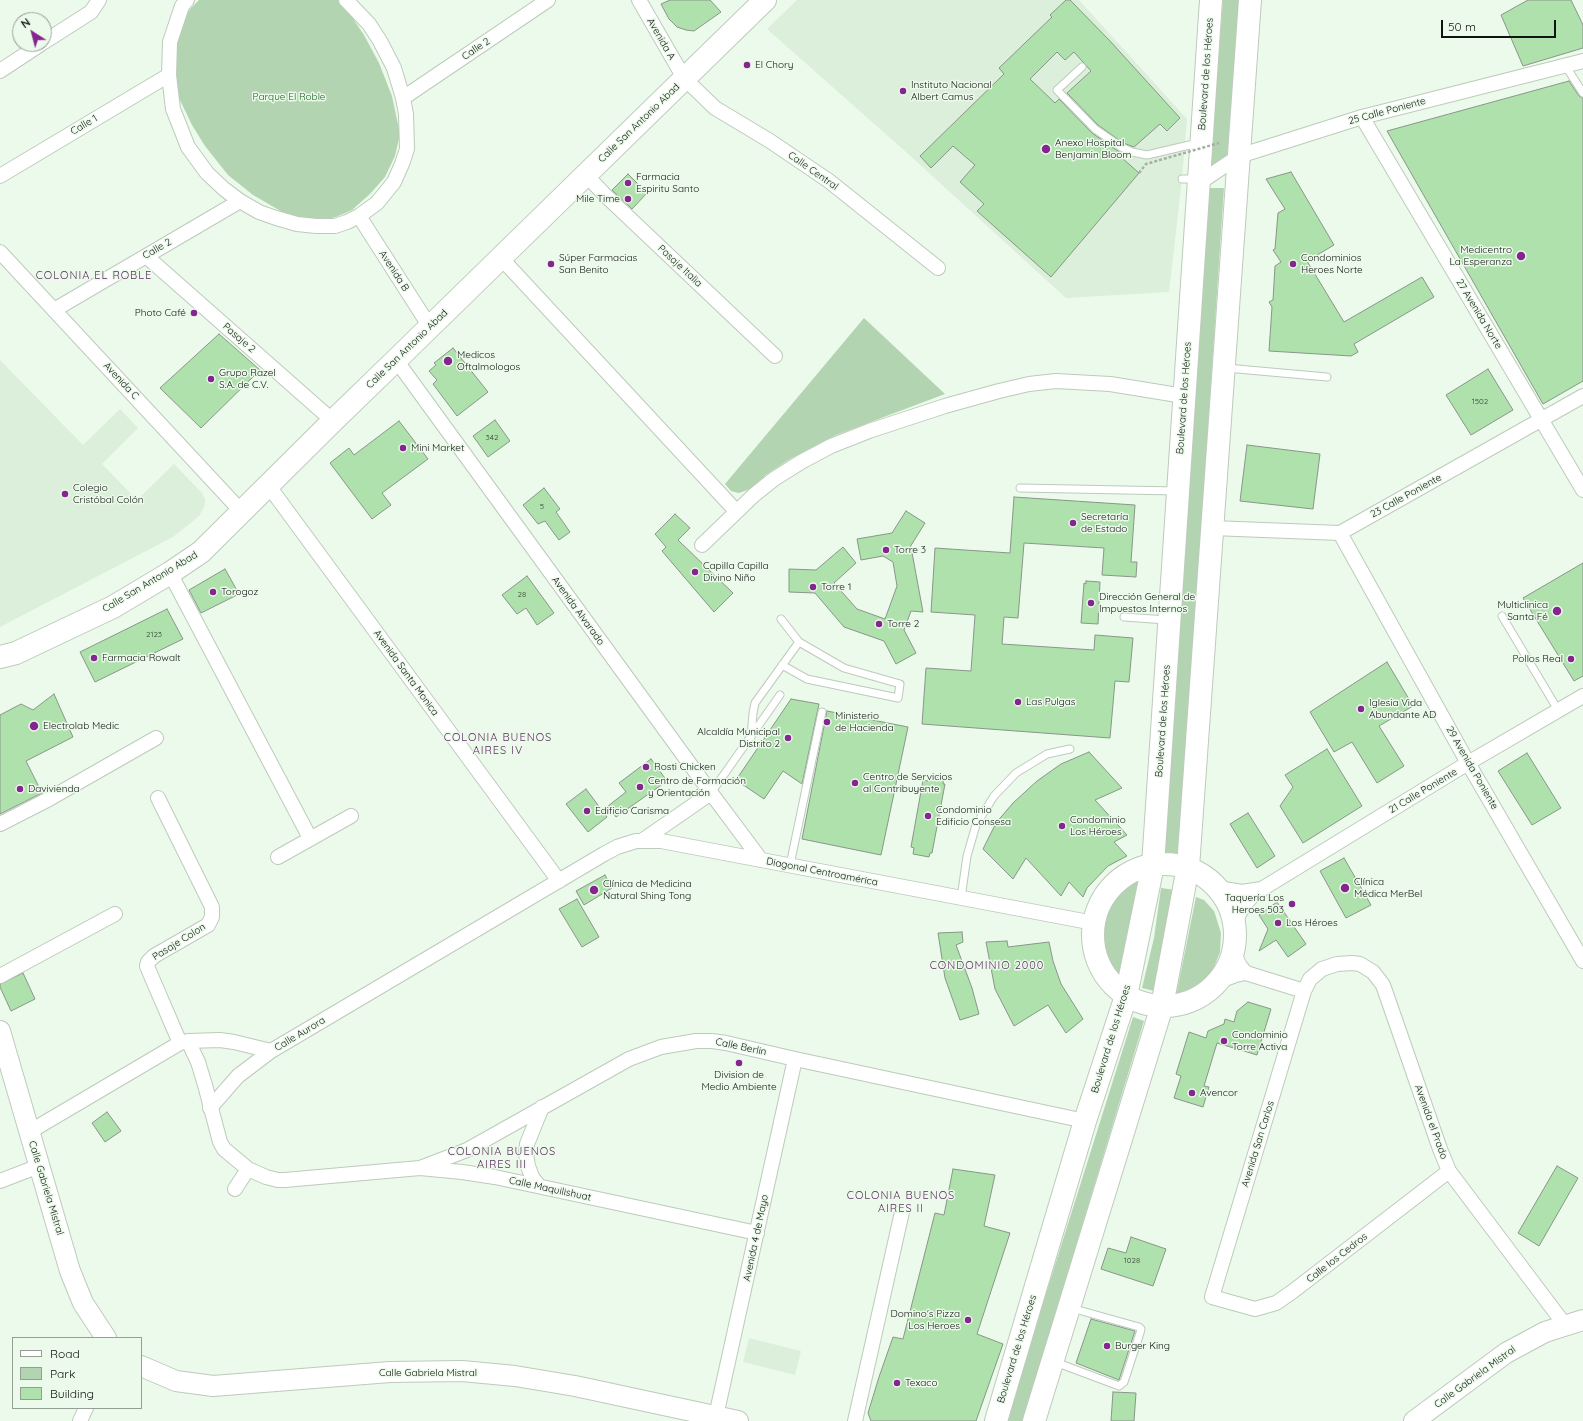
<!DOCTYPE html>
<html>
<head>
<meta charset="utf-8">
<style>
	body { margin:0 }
	#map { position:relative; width:1583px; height:1421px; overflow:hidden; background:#ecfaeb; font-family:Quicksand,sans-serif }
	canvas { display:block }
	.legend { position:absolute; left:12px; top:1337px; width:130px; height:72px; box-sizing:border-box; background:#ecfaeb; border:1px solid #949e93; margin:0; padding:5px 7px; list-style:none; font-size:12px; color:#101410 }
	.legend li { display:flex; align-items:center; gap:8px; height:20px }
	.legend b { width:20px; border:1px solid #949e93 }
	.north { position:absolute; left:12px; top:12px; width:40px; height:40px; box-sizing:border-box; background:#ecfaeb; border:1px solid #949e93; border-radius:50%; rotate:324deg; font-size:11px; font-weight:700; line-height:16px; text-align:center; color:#101410 }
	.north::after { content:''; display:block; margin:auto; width:14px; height:18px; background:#85258f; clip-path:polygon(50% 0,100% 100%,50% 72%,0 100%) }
	.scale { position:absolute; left:1441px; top:20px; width:115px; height:18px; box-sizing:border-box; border:2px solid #101410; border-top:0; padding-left:5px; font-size:12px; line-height:14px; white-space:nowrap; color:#101410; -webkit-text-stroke:3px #ecfaeb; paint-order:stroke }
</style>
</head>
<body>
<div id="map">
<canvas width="1583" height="1421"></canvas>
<ul class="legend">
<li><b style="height:5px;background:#fff"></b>Road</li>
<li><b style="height:11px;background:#b3d4b1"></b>Park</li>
<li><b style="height:11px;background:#aee1ac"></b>Building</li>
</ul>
<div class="north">N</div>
<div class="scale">50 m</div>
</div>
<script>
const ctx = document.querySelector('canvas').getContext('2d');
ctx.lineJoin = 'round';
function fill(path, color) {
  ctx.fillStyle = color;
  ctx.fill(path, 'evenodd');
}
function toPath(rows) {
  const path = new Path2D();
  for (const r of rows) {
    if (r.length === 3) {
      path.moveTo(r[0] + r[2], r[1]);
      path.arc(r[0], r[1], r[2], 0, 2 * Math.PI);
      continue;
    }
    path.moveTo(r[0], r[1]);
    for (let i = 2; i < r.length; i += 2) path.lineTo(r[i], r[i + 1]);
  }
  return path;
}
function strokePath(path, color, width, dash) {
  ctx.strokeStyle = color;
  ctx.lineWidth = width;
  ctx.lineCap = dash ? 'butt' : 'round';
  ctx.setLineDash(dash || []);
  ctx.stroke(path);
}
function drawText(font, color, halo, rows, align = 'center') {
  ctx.font = font + ' Quicksand,sans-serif';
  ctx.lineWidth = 3;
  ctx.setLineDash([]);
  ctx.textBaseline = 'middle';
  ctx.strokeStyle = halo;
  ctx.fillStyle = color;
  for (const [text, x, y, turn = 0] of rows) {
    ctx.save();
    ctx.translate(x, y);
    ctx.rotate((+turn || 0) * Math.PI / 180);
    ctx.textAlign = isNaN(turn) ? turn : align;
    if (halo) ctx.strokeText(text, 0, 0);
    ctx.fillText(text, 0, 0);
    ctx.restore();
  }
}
const built = toPath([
	[797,0,1079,0,1187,119,1182,179,1169,292,1066,298,906,152,767,29],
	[0,360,83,445,120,409,138,428,102,464,137,500,174,464,202,493,205,499,205,503,204,507,199,516,173,537,0,627],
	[749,1338,801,1351,795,1375,743,1362]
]);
const green = toPath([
	[199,0,339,0,344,5,364,35,379,63,392,96,400,134,395,156,385,177,370,194,352,210,336,217,318,221,301,218,284,213,253,195,228,175,205,146,192,125,178,96,173,50,180,26,190,9],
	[1223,0,1239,0,1227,158,1210,170],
	[1208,188,1224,188,1179,858,1165,856],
	[864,318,945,394,836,435,790,459,767,474,750,489,739,493,731,491,725,484],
	[1141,877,1119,977,1110,966,1101,949,1098,939,1100,929,1106,907,1113,898,1126,884],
	[1161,888,1175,890,1167,938,1154,991,1142,988,1154,938],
	[1196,897,1204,900,1214,911,1216,917,1221,933,1220,952,1211,975,1205,983,1191,993,1184,996,1176,996],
	[1133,1017,1144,1021,1023,1421,1006,1421]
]);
const building = toPath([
	[670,0,710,0,721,12,694,31,686,30,677,27,669,19,661,4,670,0],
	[1066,0,1070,0,1110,41,1180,118,1167,131,1160,124,1134,147,1123,143,1098,125,1067,93,1091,71,1074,52,1065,60,1057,52,1030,79,1055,103,1059,99,1092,133,1118,151,1126,155,1122,158,1139,173,1051,277,977,211,984,204,960,182,975,165,953,146,931,168,920,156,1004,74,999,68,1052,17,1050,15,1066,0],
	[1528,0,1571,0,1583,25,1583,48,1523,66,1501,15,1528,0],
	[1569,81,1579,96,1583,98,1583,381,1543,404,1387,131,1569,81],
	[1291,172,1334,245,1307,261,1344,322,1422,277,1434,297,1354,344,1358,352,1351,356,1269,351,1272,307,1269,302,1273,300,1275,266,1281,262,1273,250,1275,249,1278,213,1285,209,1266,179,1291,172],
	[628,174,647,193,632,209,612,190,628,174],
	[219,334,260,370,201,428,160,388,219,334],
	[453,348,488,392,457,416,433,384,437,380,429,371,436,365,434,363,453,348],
	[1488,369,1513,410,1471,435,1446,395,1488,369],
	[495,420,510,441,488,457,473,436,495,420],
	[399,421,428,459,382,493,391,505,372,519,330,463,349,448,354,455,399,421],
	[1247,445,1320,454,1313,509,1240,501,1247,445],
	[544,488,560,509,556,512,570,532,559,540,545,521,538,524,523,505,544,488],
	[1014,497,1135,505,1131,562,1137,562,1136,577,1102,575,1104,548,1024,543,1018,618,1004,617,1002,644,1094,650,1095,635,1133,638,1129,682,1115,681,1110,738,922,724,926,668,971,671,975,615,931,612,935,548,1010,553,1014,497],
	[906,511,925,523,910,547,911,547,923,612,911,611,904,630,916,653,896,664,884,641,844,627,815,593,789,592,789,569,816,570,843,547,856,563,834,583,857,609,885,619,897,586,893,562,883,556,861,560,857,539,892,533,906,511],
	[675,514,690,528,678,540,733,593,714,612,662,551,666,547,655,534,675,514],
	[1583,563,1583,676,1574,681,1523,598,1583,563],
	[225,569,239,594,201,613,189,590,225,569],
	[527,576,554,613,537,625,526,608,517,614,502,595,527,576],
	[1086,581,1100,582,1098,624,1081,623,1084,583,1086,584,1086,581],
	[167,609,183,639,95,682,80,652,167,609],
	[1387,662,1413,706,1379,726,1404,766,1377,783,1352,742,1334,752,1310,712,1387,662],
	[54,694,73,737,26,761,42,793,0,814,0,715,21,704,33,710,54,694],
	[791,699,819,704,802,784,783,771,764,799,736,780,791,699],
	[827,711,908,727,881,855,802,839,827,711],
	[1327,749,1362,806,1303,843,1280,806,1293,787,1285,775,1327,749],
	[1089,752,1122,788,1095,800,1127,835,1114,842,1127,856,1108,866,1087,888,1083,897,1069,882,1061,896,1026,858,1013,879,983,849,996,823,1013,803,1037,781,1061,764,1089,752],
	[1527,753,1561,808,1532,825,1498,771,1527,753],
	[651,759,667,781,616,817,608,806,626,792,619,783,651,759],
	[929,776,944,778,943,784,945,784,932,853,930,853,929,857,913,854,914,848,911,847,923,780,928,781,929,776],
	[586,789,607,817,588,832,566,804,586,789],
	[1248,813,1275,856,1257,868,1230,824,1248,813],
	[1344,858,1371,905,1346,918,1320,871,1344,858],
	[605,875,612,888,584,905,576,891,605,875],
	[577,899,599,937,582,947,559,909,577,899],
	[1277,902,1306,944,1288,957,1276,940,1259,951,1268,929,1259,915,1277,902],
	[962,932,963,942,956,945,972,988,979,1014,960,1020,945,978,938,933,962,932],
	[1007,941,1008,947,1049,942,1053,961,1061,984,1083,1019,1066,1033,1048,1005,1014,1026,995,989,986,942,1007,941],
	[23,973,35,999,11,1011,0,987,0,984,23,973],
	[1248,1002,1271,1009,1257,1055,1217,1043,1204,1086,1209,1087,1203,1107,1174,1098,1181,1076,1176,1074,1189,1032,1206,1038,1208,1031,1224,1024,1225,1019,1234,1022,1237,1011,1248,1002],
	[107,1112,121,1131,105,1142,92,1123,107,1112],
	[1557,1166,1578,1178,1539,1246,1518,1233,1557,1166],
	[953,1169,995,1175,984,1226,1010,1233,977,1334,1003,1344,976,1421,871,1421,868,1413,879,1377,893,1337,903,1339,935,1213,944,1215,953,1169],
	[1131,1237,1166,1249,1153,1286,1101,1269,1108,1248,1126,1253,1131,1237],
	[1091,1319,1135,1331,1119,1380,1076,1363,1091,1319],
	[1113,1392,1136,1393,1134,1421,1111,1421,1113,1392]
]);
const path = toPath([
	[1181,1012,1184,1004]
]);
const lane = toPath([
	[1565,65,1583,93],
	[1082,67,1057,90,1095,129,1121,147,1132,152,1147,155,1198,143],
	[1182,179,1196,179],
	[1226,368,1327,377],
	[1020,488,1176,491],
	[1502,616,1558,710],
	[1124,617,1167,620],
	[781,619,799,642,844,668,900,684,898,698,807,679,782,665],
	[751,737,753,713,755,703,799,642],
	[711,793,780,695],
	[790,865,822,712],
	[961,898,967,856,976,825,994,796,1016,773,1047,754,1070,749],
	[1055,1362,1119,1386,1124,1382,1140,1333,1141,1329,1139,1327,1071,1308]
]);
const street = toPath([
	[187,0,182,6,170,42,169,75,173,109,188,147,207,173,224,189,240,201,259,212,276,218,297,224,316,226,335,226,347,222,359,216,377,203,394,182,402,164,407,149,406,114,403,98,394,68,380,41,369,24,346,0],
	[639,0,684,78,715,108,770,141,829,181,938,268],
	[44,42,91,12,99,0],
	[0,71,41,44],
	[403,98,548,0],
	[1362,117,1583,490],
	[586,175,606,196,775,356],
	[0,176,169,75],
	[1199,183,1239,156,1362,117,1583,61],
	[359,216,430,327],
	[0,252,241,511],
	[146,256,333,421],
	[501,258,736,511],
	[54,310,240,201],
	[396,360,711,793,761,860],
	[268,485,559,881],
	[1212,528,1340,533,1583,396],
	[1340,533,1468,763,1583,961],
	[702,545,754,495,774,479,801,462,831,446,869,431,945,406,999,391,1029,384,1056,381,1110,384,1184,396],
	[170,573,310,838],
	[158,798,212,907,212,917,208,925,154,956,148,962,147,966,152,978,180,1043],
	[0,824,49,799,156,738],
	[643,840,711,793],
	[278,857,351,816],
	[1218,888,1242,892,1261,889],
	[1235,925,1239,914,1246,903,1254,894,1265,887,1468,763,1583,696],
	[1234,948,1236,958,1240,966,1246,973],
	[0,976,115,914],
	[1217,982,1236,975,1246,973,1304,991],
	[188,1041,198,1062,205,1085,220,1142,224,1149,248,1169,266,1177,278,1180,285,1180,420,1168,462,1172,495,1177,757,1233],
	[210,1108,238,1076,271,1051,604,854,617,847,636,841,661,841,1094,923],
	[29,1132,180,1043,188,1041,220,1040,234,1042,271,1051],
	[420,1168,467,1150,629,1059,661,1047,696,1041,712,1041,726,1043,795,1059,1085,1121],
	[1449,1171,1292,1292,1276,1303,1255,1309,1212,1297,1304,991,1310,979,1322,969,1337,964,1352,963,1360,964,1373,972,1383,985,1440,1149,1449,1171,1565,1325],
	[0,1181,39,1166],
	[539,1186,532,1177,528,1166,526,1154,527,1144,542,1107],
	[235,1189,248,1169],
	[716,1416,795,1059],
	[80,1421,86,1408],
	[855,1421,902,1212]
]);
const secondary = toPath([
	[0,1031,70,1271,83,1303,106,1338],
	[141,1366,176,1381,213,1386,390,1372,462,1371,515,1376,575,1386,738,1421],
	[1414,1421,1506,1353,1545,1332,1583,1320]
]);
const primary = toPath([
	[0,657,16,653,113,607,170,573,201,552,333,421,396,360,765,0],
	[1164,935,71],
	[996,1421,1085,1121,1126,996,1153,865,1211,0],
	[1034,1421,1162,1006,1188,867,1250,0]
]);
const pathBridge = toPath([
	[1139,173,1146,164,1219,143]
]);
const markers = [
	[747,65,4,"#85258f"],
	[903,91,4,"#85258f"],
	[1046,149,5,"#85258f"],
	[628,183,4,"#85258f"],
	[628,199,4,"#85258f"],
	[1521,256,5,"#85258f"],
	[551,264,4,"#85258f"],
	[1293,264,4,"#85258f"],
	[194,313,4,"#85258f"],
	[448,361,5,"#85258f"],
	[211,379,4,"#85258f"],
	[403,448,4,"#85258f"],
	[65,494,4,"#85258f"],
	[1073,523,4,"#85258f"],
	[886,550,4,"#85258f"],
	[695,572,4,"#85258f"],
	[813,587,4,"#85258f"],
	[213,592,4,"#85258f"],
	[1091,603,4,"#85258f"],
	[1557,611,5,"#85258f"],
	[879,624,4,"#85258f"],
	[94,658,4,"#85258f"],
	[1571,659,4,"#85258f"],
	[1018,702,4,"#85258f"],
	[1361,709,4,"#85258f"],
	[827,722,4,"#85258f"],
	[34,726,5,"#85258f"],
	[788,738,4,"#85258f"],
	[646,767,4,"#85258f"],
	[855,783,4,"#85258f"],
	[640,787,4,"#85258f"],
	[20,789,4,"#85258f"],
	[587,811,4,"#85258f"],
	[928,816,4,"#85258f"],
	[1062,826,4,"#85258f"],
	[1345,888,5,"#85258f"],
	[594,890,5,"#85258f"],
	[1292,904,4,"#85258f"],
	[1278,923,4,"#85258f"],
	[1224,1041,4,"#85258f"],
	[739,1063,4,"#85258f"],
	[1192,1093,4,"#85258f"],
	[968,1320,4,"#85258f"],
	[1107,1346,4,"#85258f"],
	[897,1383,4,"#85258f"]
];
const numberNames = [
	["1502",1480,402],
	["342",492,438],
	["5",542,507],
	["28",522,595],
	["2123",154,635],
	["1028",1132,1261]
];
const streetNames = [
	["Avenida A",661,39,60],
	["Calle 2",476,49,-34],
	["Boulevard de los Héroes",1206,74,-86],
	["25 Calle Poniente",1387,111,-15],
	["Calle San Antonio Abad",639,123,-44],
	["Calle 1",84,125,-31],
	["Calle Central",813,171,35],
	["Calle 2",157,249,-30],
	["Pasaje Italia",680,266,43],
	["Avenida B",394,271,57],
	["27 Avenida Norte",1479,314,59],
	["Pasaje 2",239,338,41],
	["Calle San Antonio Abad",407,349,-44],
	["Avenida C",121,381,47],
	["Boulevard de los Héroes",1184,398,-86],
	["23 Calle Poniente",1406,496,-29],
	["Calle San Antonio Abad",150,582,-31],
	["Avenida Alvarado",578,611,54],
	["Avenida Santa Monica",406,673,54],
	["Boulevard de los Héroes",1163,721,-86],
	["29 Avenida Poniente",1472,768,60],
	["21 Calle Poniente",1423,791,-31],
	["Diagonal Centroamérica",822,872,11],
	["Pasaje Colon",179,942,-32],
	["Calle Aurora",300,1034,-31],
	["Boulevard de los Héroes",1111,1039,-73],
	["Calle Berlin",741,1047,12],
	["Avenida el Prado",1431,1122,70],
	["Avenida San Carlos",1258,1144,-73],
	["Calle Gabriela Mistral",46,1188,73],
	["Calle Maquilishuat",550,1189,12],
	["Avenida 4 de Mayo",756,1238,-78],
	["Calle los Cedros",1337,1258,-38],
	["Boulevard de los Héroes",1017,1349,-73],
	["Calle Gabriela Mistral",428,1373],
	["Calle Gabriela Mistral",1475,1377,-36]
];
const poiNames = [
	["El Chory",755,65],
	["Instituto Nacional",911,85],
	["Albert Camus",911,97],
	["Anexo Hospital",1055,143],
	["Benjamin Bloom",1055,155],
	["Farmacia",636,177],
	["Espiritu Santo",636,189],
	["Mile Time",620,199,"right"],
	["Medicentro",1512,250,"right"],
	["La Esperanza",1512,262,"right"],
	["Súper Farmacias",559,258],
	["San Benito",559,270],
	["Condominios",1301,258],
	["Heroes Norte",1301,270],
	["Photo Café",186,313,"right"],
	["Medicos",457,355],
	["Oftalmologos",457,367],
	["Grupo Razel",219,373],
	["S.A. de C.V.",219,385],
	["Mini Market",411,448],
	["Colegio",73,488],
	["Cristóbal Colón",73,500],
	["Secretaría",1081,517],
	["de Estado",1081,529],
	["Torre 3",894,550],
	["Capilla Capilla",703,566],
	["Divino Niño",703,578],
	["Torre 1",821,587],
	["Torogoz",221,592],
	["Dirección General de",1099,597],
	["Impuestos Internos",1099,609],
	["Multiclinica",1548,605,"right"],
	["Santa Fé",1548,617,"right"],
	["Torre 2",887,624],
	["Farmacia Rowalt",102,658],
	["Pollos Real",1563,659,"right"],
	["Las Pulgas",1026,702],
	["Iglesia Vida",1369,703],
	["Abundante AD",1369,715],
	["Ministerio",835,716],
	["de Hacienda",835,728],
	["Electrolab Medic",43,726],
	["Alcaldía Municipal",780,732,"right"],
	["Distrito 2",780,744,"right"],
	["Rosti Chicken",654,767],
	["Centro de Servicios",863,777],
	["al Contribuyente",863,789],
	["Centro de Formación",648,781],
	["y Orientación",648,793],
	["Davivienda",28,789],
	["Condominio",936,810],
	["Edificio Consesa",936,822],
	["Edificio Carisma",595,811],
	["Condominio",1070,820],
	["Los Héroes",1070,832],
	["Clínica",1354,882],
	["Médica MerBel",1354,894],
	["Clínica de Medicina",603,884],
	["Natural Shing Tong",603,896],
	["Taquería Los",1284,898,"right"],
	["Heroes 503",1284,910,"right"],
	["Los Héroes",1286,923],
	["Condominio",1232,1035],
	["Torre Activa",1232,1047],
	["Division de",739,1075,"center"],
	["Medio Ambiente",739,1087,"center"],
	["Avencor",1200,1093],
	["Domino's Pizza",960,1314,"right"],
	["Los Heroes",960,1326,"right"],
	["Burger King",1115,1346],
	["Texaco",905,1383]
];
const parkNames = [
	["Parque El Roble",289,97]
];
const neighbourhoodNames = [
	["COLONIA EL ROBLE",94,276],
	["COLONIA BUENOS",498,738],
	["AIRES IV",498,751],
	["CONDOMINIO 2000",987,966],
	["COLONIA BUENOS",502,1152],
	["AIRES III",502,1165],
	["COLONIA BUENOS",901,1196],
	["AIRES II",901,1209]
];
fill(built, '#dbefda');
fill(green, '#b3d4b1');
fill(building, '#aee1ac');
strokePath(building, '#899689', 1);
strokePath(lane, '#bdcabc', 9);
strokePath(street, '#bdcabc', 16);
strokePath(secondary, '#bdcabc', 22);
strokePath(primary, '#bdcabc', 24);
strokePath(path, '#a5b0a4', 2.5, [3, 2]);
strokePath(lane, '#fff', 7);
strokePath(street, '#fff', 14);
strokePath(secondary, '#fff', 20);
strokePath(primary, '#fff', 22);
strokePath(pathBridge, '#a5b0a4', 2.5, [3, 2]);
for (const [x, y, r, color] of markers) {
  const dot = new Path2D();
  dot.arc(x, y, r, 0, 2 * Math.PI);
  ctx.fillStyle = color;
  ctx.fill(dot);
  strokePath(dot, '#ecfaeb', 1.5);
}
drawText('8px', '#384737', null, numberNames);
drawText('10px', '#101410', '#ecfaeb', streetNames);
drawText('10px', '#101410', '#ecfaeb', poiNames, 'left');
drawText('10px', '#1c6120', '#ecfaeb', parkNames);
ctx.letterSpacing = '1px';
drawText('11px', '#5d2f62', '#ecfaeb', neighbourhoodNames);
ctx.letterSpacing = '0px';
</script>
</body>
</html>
